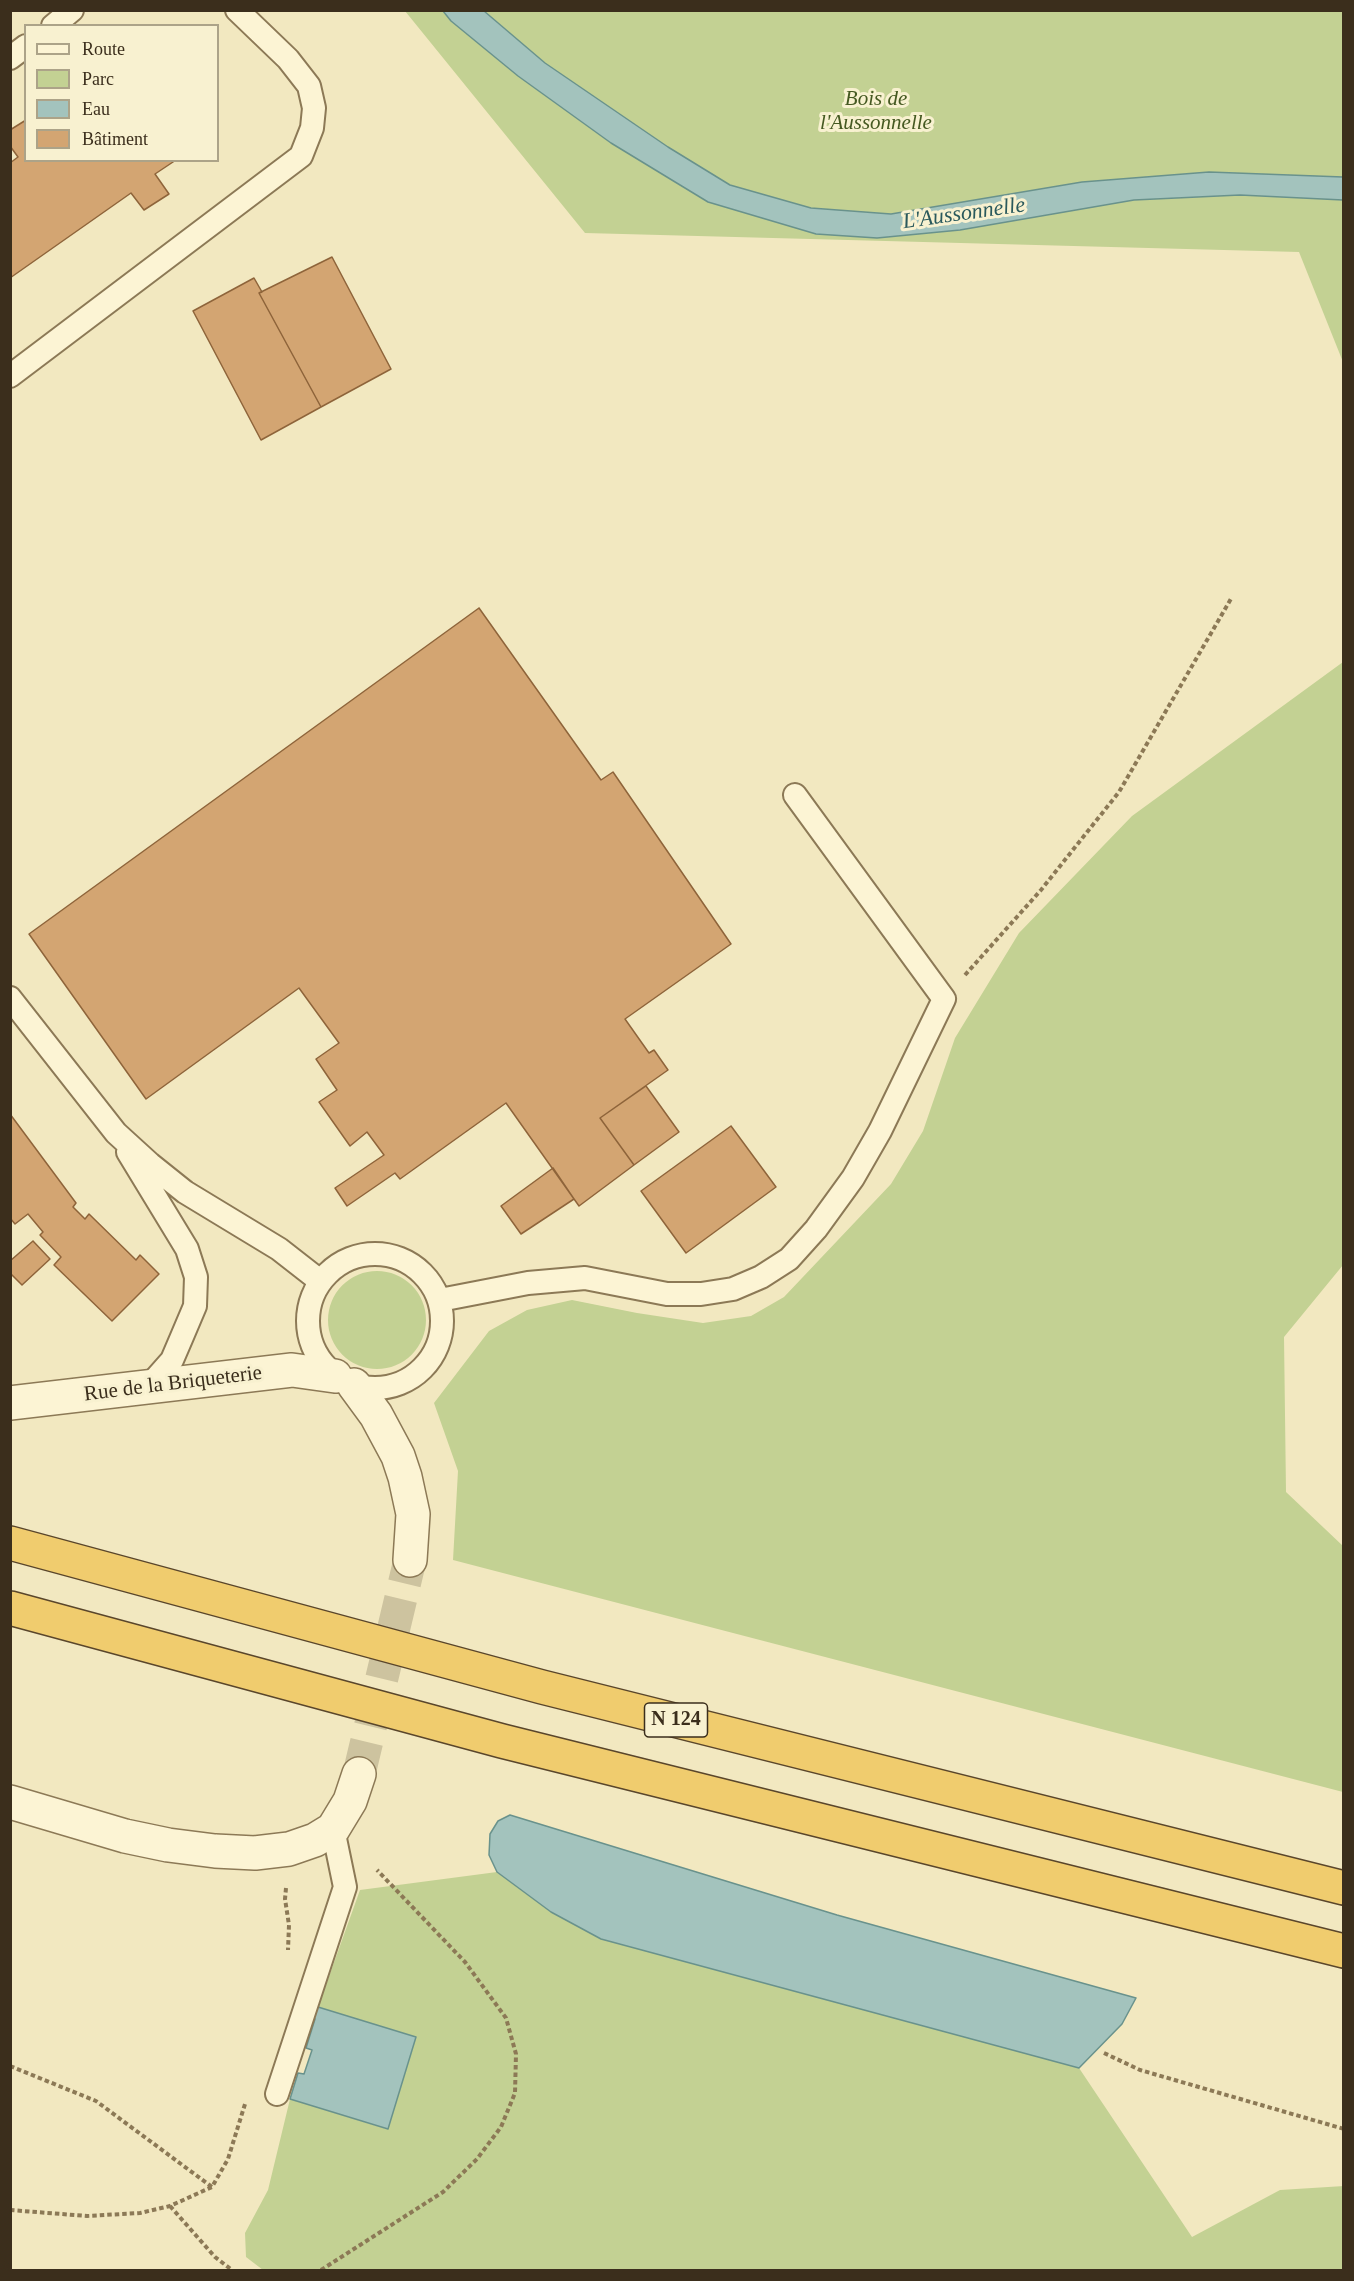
<!DOCTYPE html>
<html>
<head>
<meta charset="utf-8">
<style>
	body { margin:0 }
	#map { position:relative; width:1354px; height:2281px; overflow:hidden; background:#f2e8c0; font-family:"Times New Roman",serif }
	canvas { display:block }
	.frame { position:absolute; inset:0; border:12px solid #3b2e1c; pointer-events:none }
	.legend { position:absolute; left:24px; top:24px; width:195px; height:138px; box-sizing:border-box; background:#f8f1d0; border:2px solid #aca388; margin:0; padding:8px 10px; list-style:none; font-size:18px; color:#3b2e1c }
	.legend li { display:flex; align-items:center; gap:12px; height:30px }
	.legend b { width:30px; border:2px solid #aca388 }
</style>
</head>
<body>
<div id="map">
<canvas width="1354" height="2281"></canvas>
<div class="frame"></div>
<ul class="legend">
<li><b style="height:8px;background:#fcf4d4"></b>Route</li>
<li><b style="height:16px;background:#c3d193"></b>Parc</li>
<li><b style="height:16px;background:#a3c3bd"></b>Eau</li>
<li><b style="height:16px;background:#d3a572"></b>Bâtiment</li>
</ul>
</div>
<script>
const ctx = document.querySelector('canvas').getContext('2d');
ctx.lineJoin = 'round';
function fill(path, color) {
  ctx.fillStyle = color;
  ctx.fill(path, 'evenodd');
}
function toPath(rows) {
  const path = new Path2D();
  for (const r of rows) {
    if (r.length === 3) {
      path.moveTo(r[0] + r[2], r[1]);
      path.arc(r[0], r[1], r[2], 0, 2 * Math.PI);
      continue;
    }
    path.moveTo(r[0], r[1]);
    for (let i = 2; i < r.length; i += 2) path.lineTo(r[i], r[i + 1]);
  }
  return path;
}
function strokePath(path, color, width, dash) {
  ctx.strokeStyle = color;
  ctx.lineWidth = width;
  ctx.lineCap = dash ? 'butt' : 'round';
  ctx.setLineDash(dash || []);
  ctx.stroke(path);
}
function drawText(font, color, halo, rows, align = 'center') {
  ctx.font = font + ' "Times New Roman",serif';
  ctx.lineWidth = 6;
  ctx.setLineDash([]);
  ctx.textBaseline = 'middle';
  ctx.strokeStyle = halo;
  ctx.fillStyle = color;
  for (const [text, x, y, turn = 0] of rows) {
    ctx.save();
    ctx.translate(x, y);
    ctx.rotate((+turn || 0) * Math.PI / 180);
    ctx.textAlign = isNaN(turn) ? turn : align;
    if (halo) ctx.strokeText(text, 0, 0);
    ctx.fillText(text, 0, 0);
    ctx.restore();
  }
}
const green = toPath([
	[405,11,443,11,451,21,518,76,611,143,877,238,960,230,1134,200,1240,195,1343,200,1343,362,1299,252,585,233],
	[484,11,1343,11,1343,177,1209,172,1082,182,891,214,811,208,730,185,668,147,545,63],
	[1343,662,1343,1265,1284,1337,1286,1492,1343,1546,1343,1792,453,1560,458,1471,434,1403,489,1331,527,1310,572,1300,637,1313,703,1323,751,1316,784,1297,891,1184,923,1131,955,1038,1019,933,1132,816],
	[377,1320,49],
	[497,1872,551,1912,601,1939,1079,2068,1192,2237,1280,2190,1344,2186,1343,2270,263,2270,246,2257,245,2233,268,2190,290,2099,387,2129,416,2037,318,2007,360,1890]
]);
const water = toPath([
	[443,11,484,11,545,63,668,147,730,185,811,208,891,214,1082,182,1209,172,1343,177,1343,200,1240,195,1134,200,960,230,877,238,816,234,708,202,611,143,518,76,451,21,443,11],
	[510,1815,837,1915,1136,1998,1122,2024,1079,2068,601,1939,551,1912,497,1872,489,1855,490,1834,498,1821,510,1815],
	[318,2007,416,2037,388,2129,290,2099,298,2073,304,2074,312,2050,306,2048,315,2019,311,2017,318,2007]
]);
const building = toPath([
	[26,120,26,160,176,160,155,174,169,194,144,210,131,193,10,278,10,163,18,157,10,146,10,130,26,120],
	[332,257,391,369,321,407,259,293,332,257],
	[254,278,262,292,259,293,321,407,261,440,193,311,254,278],
	[479,608,601,780,613,772,731,944,625,1019,649,1053,654,1050,668,1070,600,1118,634,1165,579,1206,506,1103,400,1179,395,1173,347,1206,335,1188,384,1155,367,1132,350,1146,319,1102,337,1090,316,1059,339,1043,299,988,146,1099,29,934,479,608],
	[646,1086,679,1132,634,1165,600,1118,646,1086],
	[10,1114,76,1203,73,1207,85,1219,89,1214,136,1260,140,1255,159,1274,112,1321,54,1265,61,1257,40,1235,43,1232,28,1214,15,1224,10,1218,10,1114],
	[731,1126,776,1187,686,1253,641,1191,731,1126],
	[553,1168,574,1199,521,1234,501,1206,553,1168],
	[33,1241,50,1259,22,1285,10,1273,10,1261,33,1241]
]);
const minorTunnel = toPath([
	[359,1774,410,1560]
]);
const path = toPath([
	[965,975,1041,890,1119,792,1232,597],
	[286,1888,285,1899,289,1925,288,1950],
	[1104,2053,1140,2070,1344,2129],
	[10,2066,96,2101,212,2187],
	[170,2206,215,2257,232,2270],
	[10,2210,87,2216,140,2213,170,2206,212,2187,228,2159,245,2104],
	[321,2270,443,2192,477,2159,501,2127,515,2093,516,2054,506,2018,465,1962,377,1870]
]);
const service = toPath([
	[53,26,72,10],
	[10,58,26,46],
	[10,376,301,156,312,128,314,108,309,86,288,59,237,10],
	[10,998,116,1133,150,1164,185,1192,279,1249,320,1281],
	[128,1152,187,1249,196,1277,195,1306,181,1339,172,1360,149,1386],
	[375,1321,67],
	[440,1300,528,1283,585,1278,667,1294,701,1294,733,1289,761,1277,789,1259,816,1229,853,1178,880,1131,944,999,795,795],
	[277,2094,345,1887,333,1829]
]);
const minor = toPath([
	[354,1385,376,1415,398,1456,405,1477,413,1514,410,1560],
	[10,1403,292,1370,335,1376],
	[10,1802,125,1836,168,1845,215,1851,255,1853,289,1849,315,1840,333,1829,350,1801,359,1774]
]);
const trunk = toPath([
	[10,1543,542,1687,1344,1888],
	[10,1608,502,1741,1344,1951]
]);
const shields = [
	[676,1720,63]
];
const shieldNames = [
	["N 124",676,1720]
];
const parkNames = [
	["Bois de",876,99],
	["l'Aussonnelle",876,123]
];
const streetNames = [
	["Rue de la Briqueterie",173,1384,-7]
];
const waterNames = [
	["L'Aussonnelle",964,214,-8]
];
fill(green, '#c3d193');
fill(water, '#a3c3bd');
strokePath(water, '#69928c', 1.5);
fill(building, '#d3a572');
strokePath(building, '#8e643a', 1.5);
strokePath(minorTunnel, '#cdc39f', 33, [33, 16]);
strokePath(service, '#8c7956', 26);
strokePath(minor, '#8c7956', 36);
strokePath(trunk, '#5a462b', 36);
strokePath(path, '#8c7956', 4, [4.5, 3]);
strokePath(service, '#fcf4d4', 22);
strokePath(minor, '#fcf4d4', 33);
strokePath(trunk, '#f0cc6e', 33);
for (const [x, y, w] of shields) {
  const box = new Path2D();
  box.roundRect(x - w / 2, y - 17, w, 34, 4.5);
  ctx.fillStyle = '#f8f1d0';
  ctx.fill(box);
  strokePath(box, '#3b2e1c', 1.5);
}
drawText('bold 20px', '#3b2e1c', null, shieldNames);
drawText('italic 21px', '#455921', '#f8f1d0', parkNames);
drawText('21px', '#3b2e1c', '#f8f1d0', streetNames);
drawText('italic 22px', '#2a595c', '#f8f1d0', waterNames);
</script>
</body>
</html>
